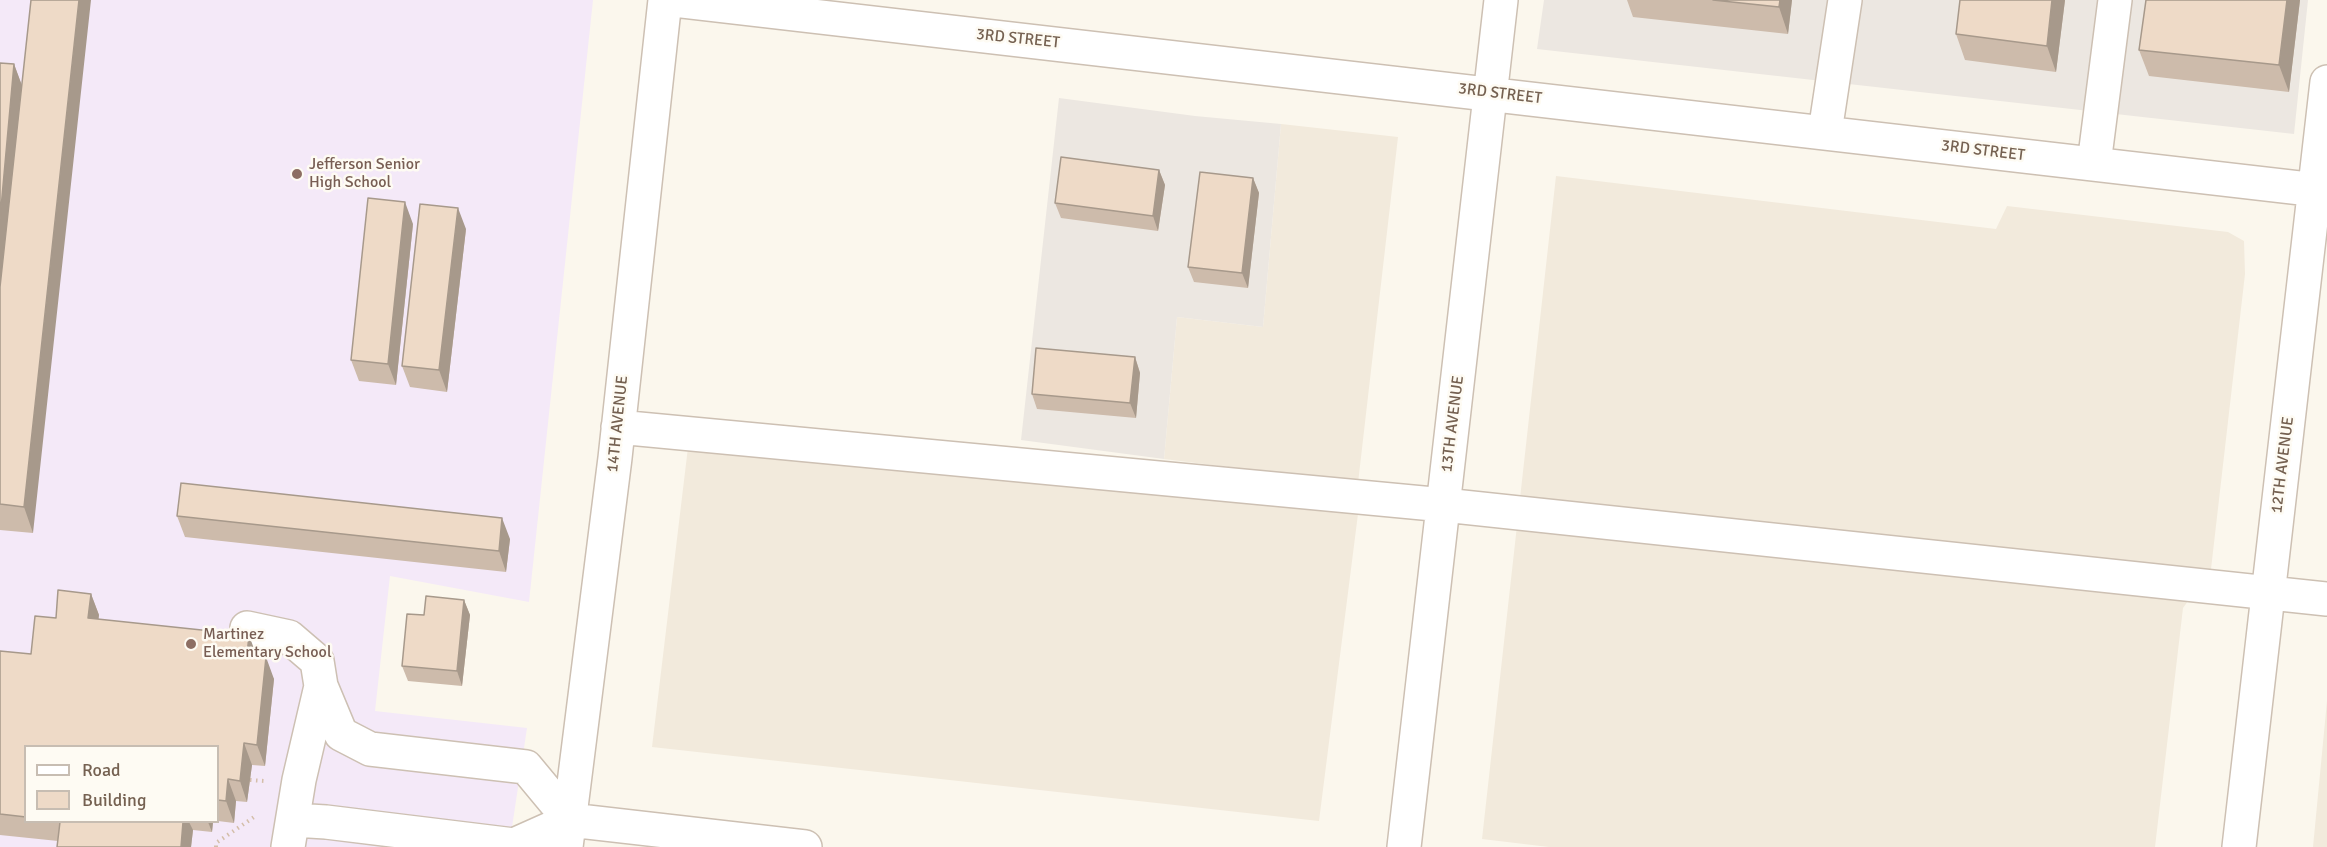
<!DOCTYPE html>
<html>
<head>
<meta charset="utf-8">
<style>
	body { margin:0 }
	#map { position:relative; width:2327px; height:847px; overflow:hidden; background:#fbf7ed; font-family:Signika,sans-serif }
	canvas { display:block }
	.legend { position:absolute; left:24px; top:745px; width:195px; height:78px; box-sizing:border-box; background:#fefbf3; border:2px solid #c7bdb2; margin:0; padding:8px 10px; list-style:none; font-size:18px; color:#756151 }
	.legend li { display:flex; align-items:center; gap:12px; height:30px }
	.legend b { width:30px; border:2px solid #c7bdb2 }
</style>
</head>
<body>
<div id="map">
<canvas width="2327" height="847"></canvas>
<ul class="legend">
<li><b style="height:8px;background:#fff"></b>Road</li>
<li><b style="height:16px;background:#eedac7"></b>Building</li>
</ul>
</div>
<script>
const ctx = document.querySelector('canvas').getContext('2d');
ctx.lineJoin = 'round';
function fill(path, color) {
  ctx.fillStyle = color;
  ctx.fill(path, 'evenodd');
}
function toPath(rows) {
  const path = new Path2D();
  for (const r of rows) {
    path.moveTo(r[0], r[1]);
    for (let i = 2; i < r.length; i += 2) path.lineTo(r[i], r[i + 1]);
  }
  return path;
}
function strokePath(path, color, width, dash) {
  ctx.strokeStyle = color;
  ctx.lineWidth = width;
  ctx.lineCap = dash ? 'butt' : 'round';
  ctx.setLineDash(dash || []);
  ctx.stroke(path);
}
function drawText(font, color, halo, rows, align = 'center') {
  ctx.font = font + ' Signika,sans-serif';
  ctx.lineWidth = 5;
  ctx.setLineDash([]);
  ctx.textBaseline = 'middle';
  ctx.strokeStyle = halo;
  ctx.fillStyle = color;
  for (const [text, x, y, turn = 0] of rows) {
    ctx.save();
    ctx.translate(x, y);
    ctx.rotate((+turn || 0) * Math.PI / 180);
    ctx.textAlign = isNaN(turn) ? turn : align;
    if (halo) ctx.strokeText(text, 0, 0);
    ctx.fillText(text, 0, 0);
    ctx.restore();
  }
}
const residential = toPath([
	[1281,124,1398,137,1358,483,1164,459,1177,317,1263,327],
	[1556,176,1996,229,2007,206,2228,232,2244,241,2245,274,2211,569,2183,608,2155,847,1549,847,1482,839],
	[689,439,1359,506,1319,821,652,747],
	[2327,701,2327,847,2313,847]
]);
const industrial = toPath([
	[1544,0,2308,0,2294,134,1537,49],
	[1059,98,1195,116,1281,124,1263,327,1177,317,1164,459,1021,440]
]);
const education = toPath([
	[0,0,593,0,529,602,390,576,375,711,527,728,509,847,0,847],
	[26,746,218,746,218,822,26,822]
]);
const path = toPath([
	[250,780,264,781],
	[216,847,216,843,257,815]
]);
const minor = toPath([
	[674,0,2327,191],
	[1825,132,1845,0],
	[2094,164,2115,0],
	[618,427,1444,505,2327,599],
	[247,628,289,637,317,661,321,686,341,734,370,749,526,767,570,820],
	[293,820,326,822,514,845,570,820],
	[570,820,805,847],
	[288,847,299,780,321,686],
	[566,847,615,458,665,0],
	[1404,847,1501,0],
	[2239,847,2327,82]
]);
const wall = toPath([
	[1627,0,1792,0,1788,34,1633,17],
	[2065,0,2056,72,1965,60,1956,34],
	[2146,0,2300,0,2289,92,2149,76,2139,50],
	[0,63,14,64,22,86,33,533,0,530],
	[1159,170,1165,185,1158,231,1061,218,1055,203],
	[1253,178,1259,193,1248,288,1194,282,1188,267],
	[413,224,396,385,359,381,351,360],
	[466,229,447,392,410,387,402,366],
	[1135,357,1140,373,1136,418,1037,409,1032,394],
	[177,516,510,539,506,572,185,537],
	[91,594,99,615,98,619,257,657,274,679,265,766,252,765,247,802,236,801,234,823,218,821,218,747,26,747,26,822,213,822,212,832,193,830,191,847,57,847,58,841,0,835,0,651,31,654],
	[464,600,470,615,462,686,408,681,402,666,424,615]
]);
const shadedWall = toPath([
	[79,0,91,0,33,533,24,507],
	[1780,0,1792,0,1788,34,1779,7],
	[2052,0,2065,0,2056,72,2047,46],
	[2287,0,2300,0,2289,92,2279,65],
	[14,64,24,91,0,291,0,219],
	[1159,170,1165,185,1158,231,1153,216],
	[1253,178,1259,193,1248,288,1242,273],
	[405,202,413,224,396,385,388,364],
	[458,208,466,229,447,392,439,370],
	[1135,357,1140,373,1136,418,1130,403],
	[502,518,510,539,506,572,499,551],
	[91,594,99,615,96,640,88,618],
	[464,600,470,615,462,686,457,671],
	[249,635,257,657,247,655],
	[266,657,274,679,265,766,257,745],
	[244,743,252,765,247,802,240,781],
	[228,779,236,801,234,823,226,801],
	[183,822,189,822,193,830,191,847,181,847],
	[208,822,213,822,212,832]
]);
const building = toPath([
	[31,0,79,0,24,507,0,504,0,287,31,0],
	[1713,0,1780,0,1779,7,1713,0],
	[1960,0,2052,0,2047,46,1956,34,1960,0],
	[2146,0,2287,0,2279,65,2139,50,2146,0],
	[0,63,14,64,0,219,0,63],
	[1061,157,1159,170,1153,216,1055,203,1061,157],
	[1200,172,1253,178,1242,273,1188,267,1200,172],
	[368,198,405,202,388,364,351,360,368,198],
	[420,204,458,208,439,370,402,366,420,204],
	[1036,348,1135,357,1130,403,1032,394,1036,348],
	[181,483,502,518,499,551,177,516,181,483],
	[58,590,91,594,88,618,249,635,247,655,266,657,257,745,244,743,240,781,228,779,226,801,218,800,218,747,26,747,26,817,0,814,0,651,31,654,35,616,56,618,58,590],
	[426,596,464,600,457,671,402,666,407,614,424,615,426,596],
	[60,822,183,822,181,847,57,847,60,822]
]);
const markers = [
	[297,174,6,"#8d6e63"],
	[191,644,6,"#8d6e63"]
];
const streetNames = [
	["3RD STREET",1018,39,6],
	["3RD STREET",1500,94,7],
	["3RD STREET",1983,151,7],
	["14TH AVENUE",618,424,-84],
	["13TH AVENUE",1453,424,-83],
	["12TH AVENUE",2283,465,-83]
];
const educationNames = [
	["Jefferson Senior",309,165],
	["High School",309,183],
	["Martinez",203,635],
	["Elementary School",203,653]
];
fill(residential, '#f2eadc');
fill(industrial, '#ece7e1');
fill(education, '#f4e9f8');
strokePath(minor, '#cdc0b3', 36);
strokePath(path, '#d4bea9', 4, [1.5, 4.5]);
strokePath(minor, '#fff', 33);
fill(wall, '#cdbbab');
fill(shadedWall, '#a7998b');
fill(building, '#eedac7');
strokePath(building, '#a7998b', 1.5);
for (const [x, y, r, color] of markers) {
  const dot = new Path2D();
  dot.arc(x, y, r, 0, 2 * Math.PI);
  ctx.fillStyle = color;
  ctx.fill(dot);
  strokePath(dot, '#fefbf3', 2);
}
drawText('16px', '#756151', '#fefbf3', streetNames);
drawText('16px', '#785e54', '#fefbf3', educationNames, 'left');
</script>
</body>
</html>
